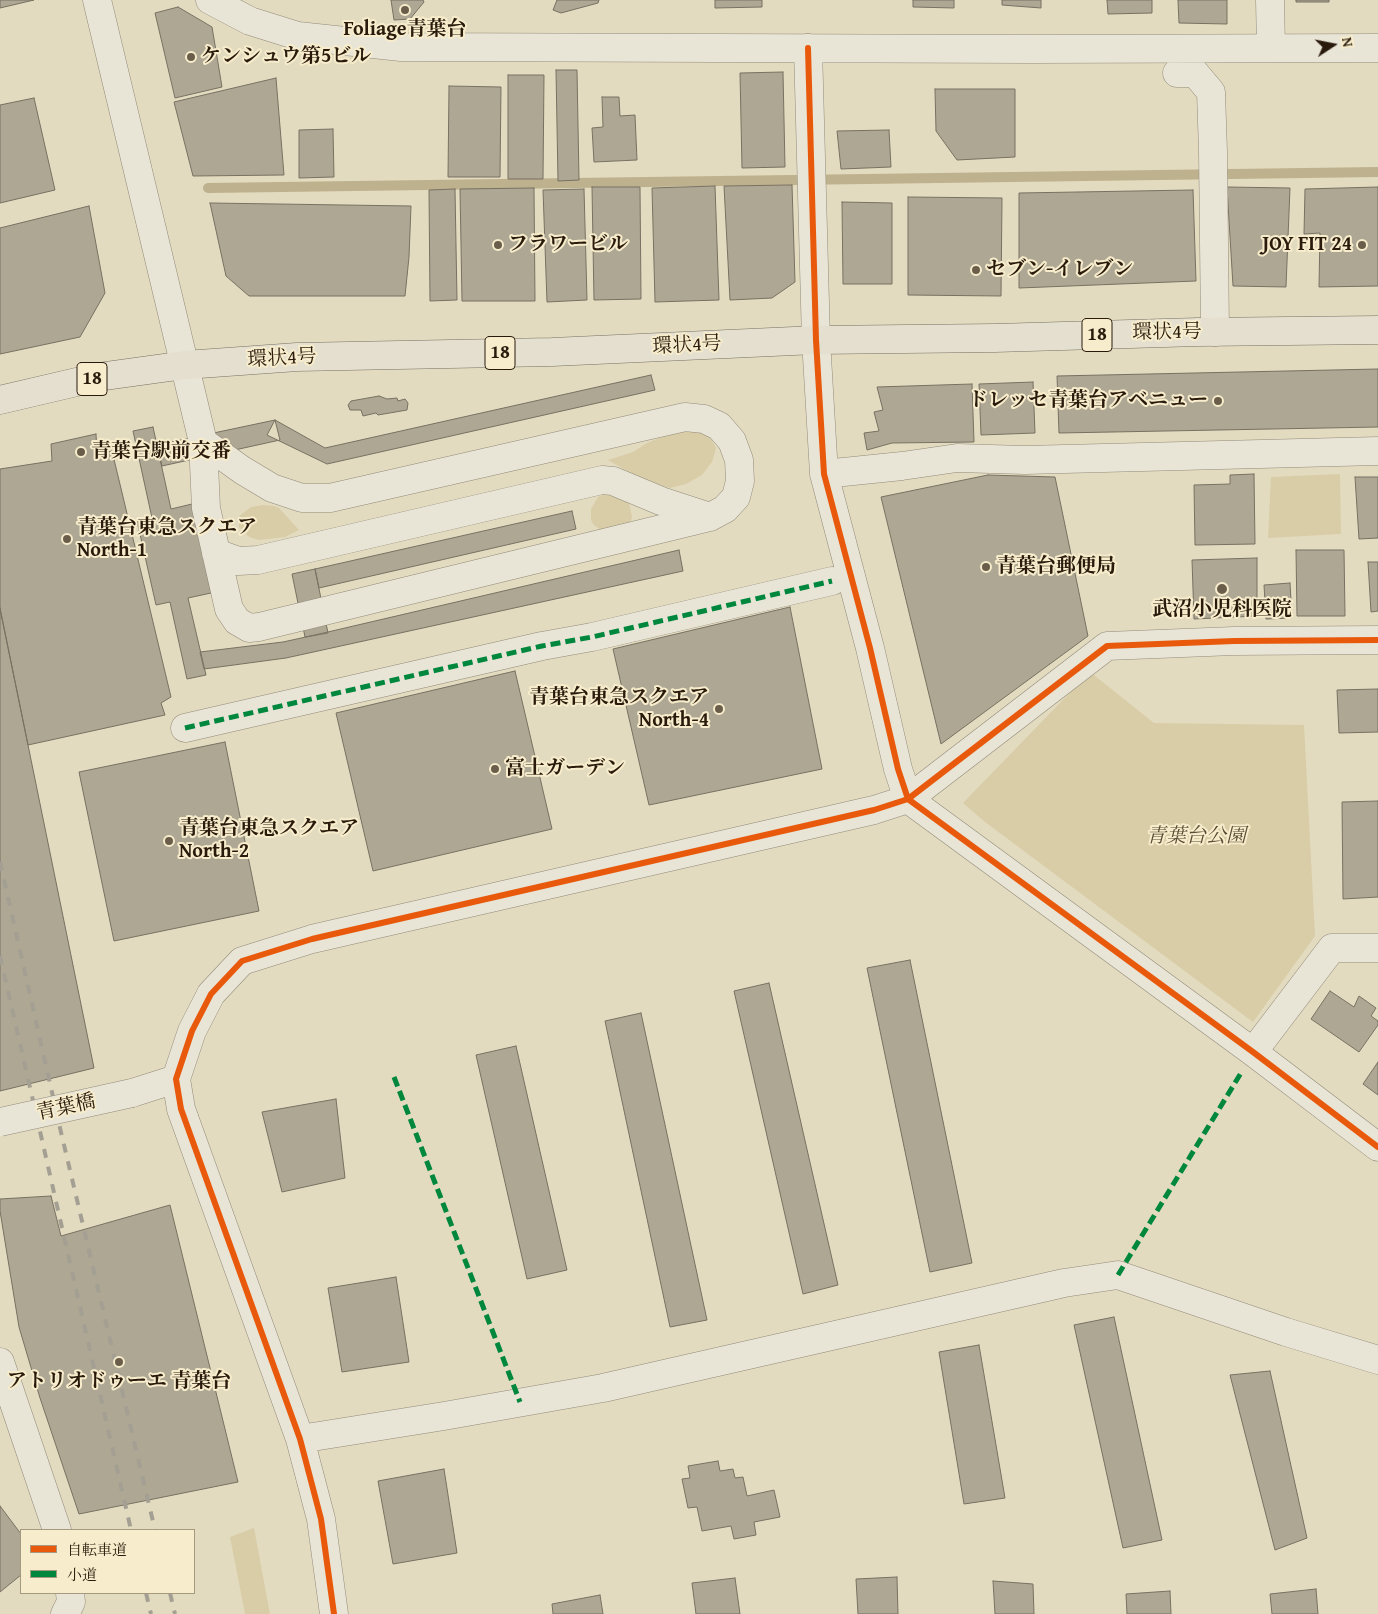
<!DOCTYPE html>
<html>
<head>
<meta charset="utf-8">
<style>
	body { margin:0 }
	#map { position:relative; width:1378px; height:1614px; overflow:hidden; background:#e3dbbf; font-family:"Gentium Book Plus","Noto Serif JP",serif }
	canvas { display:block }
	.legend { position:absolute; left:20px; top:1529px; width:175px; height:65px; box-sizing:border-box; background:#f7edcc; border:1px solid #a5997f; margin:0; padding:6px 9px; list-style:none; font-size:15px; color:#291a0c }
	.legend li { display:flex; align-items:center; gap:10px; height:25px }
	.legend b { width:25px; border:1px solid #a5997f }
	.north { position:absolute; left:1308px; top:20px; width:50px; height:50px; -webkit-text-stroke:4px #f7edcc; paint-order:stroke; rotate:79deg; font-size:14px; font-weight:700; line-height:20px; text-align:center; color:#291a0c }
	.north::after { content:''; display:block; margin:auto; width:18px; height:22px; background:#291a0c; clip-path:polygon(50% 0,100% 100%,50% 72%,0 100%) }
</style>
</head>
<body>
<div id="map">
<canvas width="1378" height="1614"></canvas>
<ul class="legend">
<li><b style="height:6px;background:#e8590c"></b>自転車道</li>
<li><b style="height:6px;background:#00873e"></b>小道</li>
</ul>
<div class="north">N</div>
</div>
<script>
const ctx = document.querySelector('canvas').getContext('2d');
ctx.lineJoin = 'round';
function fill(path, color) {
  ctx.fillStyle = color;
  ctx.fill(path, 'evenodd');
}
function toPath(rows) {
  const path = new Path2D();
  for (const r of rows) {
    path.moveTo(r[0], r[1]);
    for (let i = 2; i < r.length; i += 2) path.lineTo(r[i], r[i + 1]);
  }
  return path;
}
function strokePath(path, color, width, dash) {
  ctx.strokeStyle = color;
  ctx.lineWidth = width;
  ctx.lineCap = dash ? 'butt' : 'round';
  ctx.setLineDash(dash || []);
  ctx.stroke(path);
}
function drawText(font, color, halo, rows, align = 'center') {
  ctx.font = font + ' "Gentium Book Plus","Noto Serif JP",serif';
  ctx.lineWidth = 4;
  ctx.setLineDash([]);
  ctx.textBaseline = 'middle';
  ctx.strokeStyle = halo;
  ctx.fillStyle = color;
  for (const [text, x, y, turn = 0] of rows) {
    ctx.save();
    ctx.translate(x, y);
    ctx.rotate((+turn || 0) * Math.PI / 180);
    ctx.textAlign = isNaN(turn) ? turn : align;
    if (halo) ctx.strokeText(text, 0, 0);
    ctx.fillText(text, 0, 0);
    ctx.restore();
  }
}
const green = toPath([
	[688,426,709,436,716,448,712,462,702,475,686,484,670,488,646,482,608,460,633,452,647,443,662,437,676,427],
	[1340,474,1341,534,1268,538,1271,477],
	[611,492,625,497,629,503,632,517,630,523,605,533,594,525,591,520,591,509,598,497,604,494],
	[263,505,274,506,279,508,299,530,285,537,259,540,249,537,239,527,239,516,251,507],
	[1090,672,1154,723,1304,725,1315,936,1253,1022,985,822,963,803],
	[254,1528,270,1614,245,1614,230,1537]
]);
const stream = toPath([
	[208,188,1378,172]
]);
const building = toPath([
	[0,0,34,0,0,8,0,0],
	[391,0,423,0,424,2,410,19,394,20,391,0],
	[557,0,599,0,598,3,561,13,553,10,557,0],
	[715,0,762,0,762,7,715,8,715,0],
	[913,0,954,0,954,8,913,7,913,0],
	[1002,0,1041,0,1041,8,1002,5,1002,0],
	[1107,0,1152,0,1152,13,1108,14,1107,0],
	[1178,0,1227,0,1227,24,1179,23,1178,0],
	[1296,0,1329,0,1329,2,1296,2,1296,0],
	[178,7,212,27,222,87,175,98,155,13,178,7],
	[556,70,577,70,579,180,558,181,556,70],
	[783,72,785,167,742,168,740,73,783,72],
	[508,75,544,75,543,179,508,179,508,75],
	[276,78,284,175,193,176,174,102,276,78],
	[449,86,501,87,500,177,448,177,449,86],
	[935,89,1015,89,1015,157,957,160,936,131,935,89],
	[602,97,619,97,620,116,635,115,637,160,594,162,592,128,603,127,602,97],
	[34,98,55,190,0,203,0,105,34,98],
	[333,129,334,177,299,178,299,130,333,129],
	[889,130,891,167,841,169,837,131,889,130],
	[792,185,795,282,772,298,730,300,724,186,792,185],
	[715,186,719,300,655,302,652,188,715,186],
	[592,187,640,187,641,299,594,300,592,187],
	[1227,187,1290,188,1286,287,1233,286,1227,187],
	[1378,187,1378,286,1319,287,1320,233,1304,234,1305,189,1378,187],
	[534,188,535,301,462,301,460,189,534,188],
	[455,189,457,300,430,301,429,190,455,189],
	[584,189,587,300,547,302,543,190,584,189],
	[1193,190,1196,281,1019,288,1019,193,1193,190],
	[908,197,1002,198,1001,296,908,295,908,197],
	[842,202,892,203,892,284,843,284,842,202],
	[210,203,411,206,409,257,405,296,249,296,226,276,210,203],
	[89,206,105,293,80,337,0,354,0,228,89,206],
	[1378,369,1378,427,1059,433,1057,376,1378,369],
	[651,375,655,390,327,464,267,435,275,420,325,448,651,375],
	[1033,382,1035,433,981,435,979,384,1033,382],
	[972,384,974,442,892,443,867,450,864,433,879,431,874,412,883,410,877,387,972,384],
	[379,396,387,399,397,398,398,401,405,399,408,403,407,410,378,415,376,413,363,416,361,410,350,410,348,405,351,401,379,396],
	[275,420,280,440,162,466,157,445,275,420],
	[153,427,171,509,192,504,211,593,188,598,206,675,187,679,170,602,156,605,137,521,152,518,133,431,153,427],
	[96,434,97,454,112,451,171,697,161,703,165,715,28,745,0,609,0,469,52,461,51,444,96,434],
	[1254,474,1255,544,1195,545,1194,485,1230,484,1230,475,1254,474],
	[988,475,1055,477,1088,636,941,744,881,497,988,475],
	[1355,477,1378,477,1378,538,1359,539,1355,477],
	[572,511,576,529,319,588,315,569,572,511],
	[679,550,683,571,286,658,204,669,200,652,283,642,315,635,679,550],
	[1296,550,1344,550,1345,616,1297,616,1296,550],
	[1257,558,1257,616,1194,619,1192,560,1257,558],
	[1368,562,1378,562,1378,611,1371,612,1368,562],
	[315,569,328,633,305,637,292,574,315,569],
	[1290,583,1292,618,1266,619,1264,585,1290,583],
	[790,607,822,769,649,805,613,649,790,607],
	[0,608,94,1068,0,1091,0,608],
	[515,671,552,829,373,871,336,713,515,671],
	[1378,689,1378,732,1339,733,1337,690,1378,689],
	[225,742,259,911,114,941,79,772,225,742],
	[1378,801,1378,897,1343,899,1342,802,1378,801],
	[910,960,972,1263,930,1272,867,968,910,960],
	[769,983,838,1285,803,1294,734,991,769,983],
	[1330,991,1354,1007,1359,996,1376,1008,1371,1016,1378,1021,1378,1025,1359,1052,1311,1019,1330,991],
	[641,1013,707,1320,670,1327,605,1021,641,1013],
	[516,1046,567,1270,527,1279,476,1055,516,1046],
	[1378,1062,1378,1095,1363,1084,1378,1062],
	[336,1099,345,1178,282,1192,262,1112,336,1099],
	[51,1196,61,1236,170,1205,238,1482,79,1514,40,1398,19,1327,0,1211,0,1199,51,1196],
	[396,1277,409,1362,342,1372,328,1288,396,1277],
	[1114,1317,1162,1540,1123,1548,1074,1325,1114,1317],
	[979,1345,1005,1498,964,1504,939,1352,979,1345],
	[1270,1371,1307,1538,1275,1550,1230,1375,1270,1371],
	[718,1461,720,1471,733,1469,735,1478,743,1477,747,1496,774,1490,780,1517,754,1522,756,1535,734,1539,731,1526,702,1531,697,1507,688,1508,682,1479,690,1478,688,1466,718,1461],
	[444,1469,457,1553,393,1564,378,1481,444,1469],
	[0,1506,21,1534,21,1575,0,1592,0,1506],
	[897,1577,898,1614,858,1614,856,1579,897,1577],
	[735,1578,740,1614,696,1614,692,1583,735,1578],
	[993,1581,1033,1584,1034,1614,995,1614,993,1581],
	[1316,1589,1318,1614,1272,1614,1270,1594,1316,1589],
	[1170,1591,1171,1614,1127,1614,1126,1594,1170,1591],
	[600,1595,603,1614,553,1614,552,1604,600,1595]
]);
const minor = toPath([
	[97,0,203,442,206,508,229,609,237,621,249,628,259,627,710,517,725,509,736,497,740,481,739,460,732,441,719,426,704,419,685,417,330,498,302,498,272,488,242,470,203,442],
	[210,0,250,21,298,36,401,47,1033,49,1378,48],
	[1270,0,1271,48],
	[808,48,816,340,824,474,870,648,898,769,908,799,1253,1052,1378,1147],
	[1177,73,1195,73,1211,92,1213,152,1215,332],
	[824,474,902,466,957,458,1025,460,1378,451],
	[216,553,238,561,258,560,602,480,613,481,661,501,710,517],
	[185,728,542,646,592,637,832,581],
	[1253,1052,1332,948,1378,948],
	[132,1093,176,1079],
	[0,1362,57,1530],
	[300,1439,444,1416,603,1388,1064,1283,1118,1275,1286,1332,1378,1360],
	[65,1614,71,1602,70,1593],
	[334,1614,321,1519,300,1439,181,1109,176,1079,192,1031,211,994,242,961,312,939,338,933,874,810,908,799,1107,646,1234,641,1378,640]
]);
const major = toPath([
	[0,400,98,377,185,365,297,357,552,352,816,340,995,338,1198,332,1378,330]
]);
const rail = toPath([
	[0,862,56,1110,50,1111],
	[0,956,131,1530],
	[36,1115,56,1111,155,1530],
	[146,1593,151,1614],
	[170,1593,175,1614]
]);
const minorBridge = toPath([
	[0,1122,132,1093]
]);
const quiet = toPath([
	[185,728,542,646,592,637,832,581],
	[394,1077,520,1402],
	[1118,1275,1241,1073]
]);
const cycleway = toPath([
	[808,48,816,340,824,474,870,648,898,769,908,799,1253,1052,1378,1147],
	[334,1614,321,1519,300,1439,181,1109,176,1079,192,1031,211,994,242,961,312,939,338,933,874,810,908,799,1107,646,1234,641,1378,640]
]);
const markers = [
	[405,10,5,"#6a5e4b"],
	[191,57,5,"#6a5e4b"],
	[498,245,5,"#6a5e4b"],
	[1362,245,5,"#6a5e4b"],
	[976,270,5,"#6a5e4b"],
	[1218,401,5,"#6a5e4b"],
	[81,452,5,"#6a5e4b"],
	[67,539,5,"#6a5e4b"],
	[986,567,5,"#6a5e4b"],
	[1222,589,6,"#6a5e4b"],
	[719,709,5,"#6a5e4b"],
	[495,769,5,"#6a5e4b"],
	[169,841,5,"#6a5e4b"],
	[119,1362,5,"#6a5e4b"]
];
const shields = [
	[1097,335,30],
	[500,353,30],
	[92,379,30]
];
const shieldNames = [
	["18",1097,335],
	["18",500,353],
	["18",92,379]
];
const poiNames = [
	["Foliage青葉台",405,30,"center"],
	["ケンシュウ第5ビル",201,57],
	["フラワービル",508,245],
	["JOY FIT 24",1352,245,"right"],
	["セブン-イレブン",986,270],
	["ドレッセ青葉台アベニュー",1208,401,"right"],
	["青葉台駅前交番",91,452],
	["青葉台東急スクエア",77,528],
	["North-1",77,551],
	["青葉台郵便局",996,567],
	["武沼小児科医院",1222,610,"center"],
	["青葉台東急スクエア",709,698,"right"],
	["North-4",709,721,"right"],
	["富士ガーデン",505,769],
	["青葉台東急スクエア",179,829],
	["North-2",179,852],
	["アトリオドゥーエ 青葉台",119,1382,"center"]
];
const streetNames = [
	["環状4号",1167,333,-1],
	["環状4号",687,346,-3],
	["環状4号",282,359,-3],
	["青葉橋",66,1108,-12]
];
const parkNames = [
	["青葉台公園",1196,837]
];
fill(green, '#d9cda7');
strokePath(stream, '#beb18d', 10);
fill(building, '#aea794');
strokePath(building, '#787162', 1);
strokePath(minor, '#928b7a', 29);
strokePath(major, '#787162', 29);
strokePath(minor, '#e8e4d6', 28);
strokePath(major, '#e4dfcf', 28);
strokePath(rail, '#a49f93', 4, [9, 9]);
strokePath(minorBridge, '#928b7a', 29, []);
strokePath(minorBridge, '#e8e4d6', 28);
strokePath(quiet, '#00873e', 5, [10, 5]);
strokePath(cycleway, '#e8590c', 6);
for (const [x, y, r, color] of markers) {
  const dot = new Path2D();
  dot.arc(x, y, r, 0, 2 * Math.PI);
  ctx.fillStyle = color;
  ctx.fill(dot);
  strokePath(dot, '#f7edcc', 2);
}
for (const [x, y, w] of shields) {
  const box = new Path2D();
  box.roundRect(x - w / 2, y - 16.5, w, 33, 4);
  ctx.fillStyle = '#f7edcc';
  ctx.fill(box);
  strokePath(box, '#291a0c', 1);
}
drawText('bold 19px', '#291a0c', null, shieldNames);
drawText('bold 20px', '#291a0c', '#f7edcc', poiNames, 'left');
drawText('20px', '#291a0c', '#f7edcc', streetNames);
drawText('italic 20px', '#5b4c35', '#f7edcc', parkNames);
</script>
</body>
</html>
